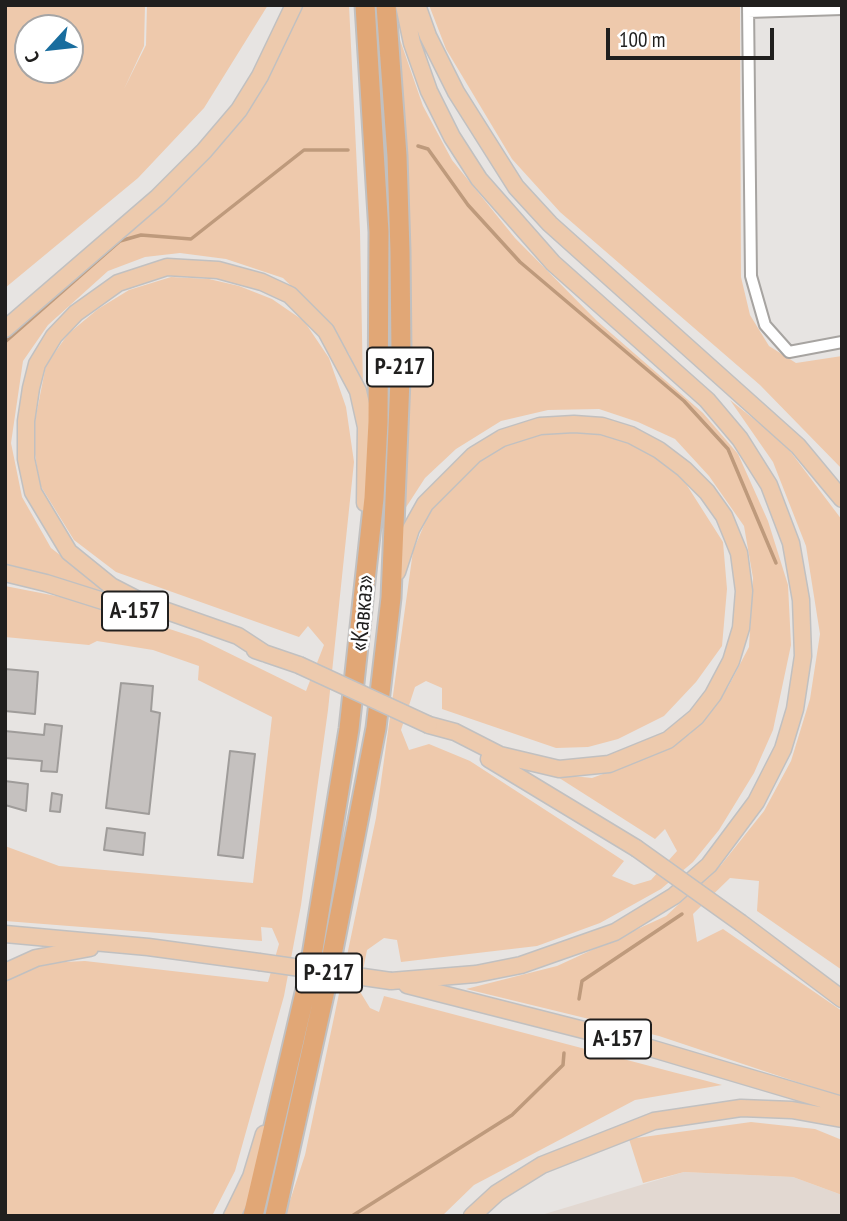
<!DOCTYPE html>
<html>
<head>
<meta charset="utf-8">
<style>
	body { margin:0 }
	#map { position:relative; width:847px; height:1221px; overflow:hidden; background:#e7e4e2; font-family:"PT Sans Narrow",sans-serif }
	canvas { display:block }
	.frame { position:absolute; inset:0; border:7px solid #201f1e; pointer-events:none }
	.north { position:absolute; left:14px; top:14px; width:70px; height:70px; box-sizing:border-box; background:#fff; border:2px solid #a6a5a5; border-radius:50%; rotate:243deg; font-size:19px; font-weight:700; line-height:28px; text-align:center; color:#201f1e }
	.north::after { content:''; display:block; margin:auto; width:24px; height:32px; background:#196d9e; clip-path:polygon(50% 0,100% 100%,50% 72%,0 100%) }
	.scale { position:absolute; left:606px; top:28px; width:168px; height:32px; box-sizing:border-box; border:4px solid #201f1e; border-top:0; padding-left:9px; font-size:21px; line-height:24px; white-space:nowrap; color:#201f1e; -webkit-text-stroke:5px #fff; paint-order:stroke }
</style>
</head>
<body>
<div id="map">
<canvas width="847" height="1221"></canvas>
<div class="frame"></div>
<div class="north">С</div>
<div class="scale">100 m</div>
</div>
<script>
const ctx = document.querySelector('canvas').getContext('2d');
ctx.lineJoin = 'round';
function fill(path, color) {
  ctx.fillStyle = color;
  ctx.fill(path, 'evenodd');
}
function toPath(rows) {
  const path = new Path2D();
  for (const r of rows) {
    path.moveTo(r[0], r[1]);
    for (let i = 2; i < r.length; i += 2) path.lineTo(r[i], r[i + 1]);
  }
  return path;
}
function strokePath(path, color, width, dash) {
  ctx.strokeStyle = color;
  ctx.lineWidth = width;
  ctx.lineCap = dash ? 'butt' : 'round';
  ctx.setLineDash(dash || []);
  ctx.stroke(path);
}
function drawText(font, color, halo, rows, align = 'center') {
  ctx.font = font + ' "PT Sans Narrow",sans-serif';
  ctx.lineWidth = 5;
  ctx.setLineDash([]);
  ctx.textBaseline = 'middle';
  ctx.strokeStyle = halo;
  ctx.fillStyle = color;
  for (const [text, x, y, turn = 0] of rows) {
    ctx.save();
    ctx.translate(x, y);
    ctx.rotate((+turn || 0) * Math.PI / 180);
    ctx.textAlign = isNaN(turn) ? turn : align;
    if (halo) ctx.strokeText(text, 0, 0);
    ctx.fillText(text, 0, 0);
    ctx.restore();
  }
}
const built = toPath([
	[684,1172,793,1177,842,1195,842,1216,538,1216]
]);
const green = toPath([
	[5,5,145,5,144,46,124,89,146,45,147,5,268,5,204,108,138,178,5,288],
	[28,28,70,28,70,70,28,70],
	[301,5,349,5,360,231,363,387,349,354,322,316,283,278,226,259,180,253,145,257,108,271,48,325,23,361,11,443,22,497,51,548,101,587,100,592,5,569,5,335,253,102],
	[429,5,740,5,741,277,750,315,769,346,796,363,842,356,842,469,760,385,560,212,512,159,446,49],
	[398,34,423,106,452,160,515,238,597,321,703,413,738,454,768,521,788,585,791,645,773,730,754,773,719,830,693,862,661,889,600,923,537,946,401,962,397,940,384,938,367,950,359,990,370,1008,379,1012,384,996,722,1085,635,1100,474,1185,442,1216,285,1216,305,1155,376,818,413,551,430,511,463,468,500,443,547,430,596,430,642,448,681,476,723,542,727,589,722,646,696,682,664,716,618,739,588,747,556,748,442,709,442,688,426,681,415,687,401,730,409,750,429,744,470,761,624,861,612,876,634,885,651,880,677,851,665,829,655,839,553,774,592,778,636,762,690,734,728,687,749,647,753,578,744,526,709,476,675,439,638,422,599,409,548,410,501,421,456,449,425,478,403,512,407,237],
	[171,277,209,279,239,286,272,299,304,321,329,358,346,407,354,462,328,710,301,905,284,996,235,1171,213,1214,5,1216,5,981,44,963,85,961,268,982,279,944,272,928,261,927,262,941,5,921,5,846,59,866,253,883,272,717,198,680,199,666,153,650,97,641,89,645,5,637,5,586,87,602,200,639,306,691,324,645,308,626,299,637,116,572,74,540,40,485,32,436,46,365,68,334,98,309,129,290],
	[730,400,784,443,842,520,842,970,757,911,759,881,730,878,693,914,697,942,723,929,842,1011,842,1097,659,1036,466,989,557,966,666,916,721,865,764,811,791,761,810,699,820,634,806,546,773,462],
	[751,1122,815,1129,842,1140,842,1195,793,1177,684,1172,643,1183,629,1139]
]);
const stream = toPath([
	[418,146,428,149,468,205,520,262,684,401,728,449,776,563],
	[5,342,120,241,141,235,191,239,304,150,348,150],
	[579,999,582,981,682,914],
	[352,1216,512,1115,563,1065,564,1053]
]);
const building = toPath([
	[5,669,38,672,35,714,5,711,5,669],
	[121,683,153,686,151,711,160,713,149,814,106,808,121,683],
	[45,724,62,726,57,772,41,771,42,761,5,758,5,731,44,735,45,724],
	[230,751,255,754,243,858,218,855,230,751],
	[5,781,28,784,26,811,5,805,5,781],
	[52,793,62,795,60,812,50,811,52,793],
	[107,828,145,833,143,855,104,850,107,828]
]);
const street = toPath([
	[748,5,751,276,765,325,789,352,842,342],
	[748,12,842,9]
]);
const primary = toPath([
	[417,5,428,36,456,92,516,187,550,224,798,446,842,499],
	[5,329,158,197,204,151,239,110,260,76,294,5],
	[397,572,411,529,425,504,474,455,502,438,540,426,574,424,602,426,631,435,659,450,684,469,707,492,724,516,739,553,744,591,741,628,731,661,713,695,696,717,668,740,609,764,559,769,500,755,455,732,429,725],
	[5,573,46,583,157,618],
	[255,650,299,665],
	[264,653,238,636,144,603,111,586,69,552,33,492,26,459,26,421,31,388,37,364,54,336,76,313,118,283,167,267,218,270,262,282,290,295,326,331,358,391,366,427,365,503],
	[489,759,636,848],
	[741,923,842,999],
	[5,934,148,947,259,962],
	[5,972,36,958,90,948],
	[391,981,476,974,521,965,615,932,674,896,709,865,756,802,783,749,795,709,803,656,801,600,791,543,769,485,740,439,707,400,553,263,479,179,452,137,429,91,412,43,404,5],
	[407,985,623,1040,842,1105],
	[232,1216,251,1177,264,1134],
	[472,1216,497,1193,542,1165,654,1121,741,1108,792,1110,842,1119]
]);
const highway = toPath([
	[253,1216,308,980,349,729,374,498,378,422,379,232,365,5],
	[275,1216,327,981,376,728,391,598,401,355,400,251,397,156,386,5]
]);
const primaryBridge = toPath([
	[299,665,429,725],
	[636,848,741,923],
	[259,962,391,981]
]);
const shields = [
	[400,367,66],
	[135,611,66],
	[329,973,66],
	[618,1039,66]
];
const shieldNames = [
	["Р-217",400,367],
	["А-157",135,611],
	["Р-217",329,973],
	["А-157",618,1039]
];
const streetNames = [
	["«Кавказ»",363,613,-85]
];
fill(built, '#e2d8d1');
fill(green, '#eec9ac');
strokePath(stream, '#be9a7c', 3.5);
fill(building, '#c5c1bf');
strokePath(building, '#9f9c9a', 2);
strokePath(street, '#a7a4a1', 14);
strokePath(primary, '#c1c0c0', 19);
strokePath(highway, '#c1c0c0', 23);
strokePath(street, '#fff', 10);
strokePath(primary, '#edcaad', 16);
strokePath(highway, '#e1a776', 19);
strokePath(primaryBridge, '#c1c0c0', 19, []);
strokePath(primaryBridge, '#edcaad', 16);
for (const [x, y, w] of shields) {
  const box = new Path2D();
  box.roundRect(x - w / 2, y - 19.5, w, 39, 5);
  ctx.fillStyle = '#fff';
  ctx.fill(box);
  strokePath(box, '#201f1e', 2);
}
drawText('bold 23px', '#201f1e', null, shieldNames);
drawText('24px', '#201f1e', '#fff', streetNames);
</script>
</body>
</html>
